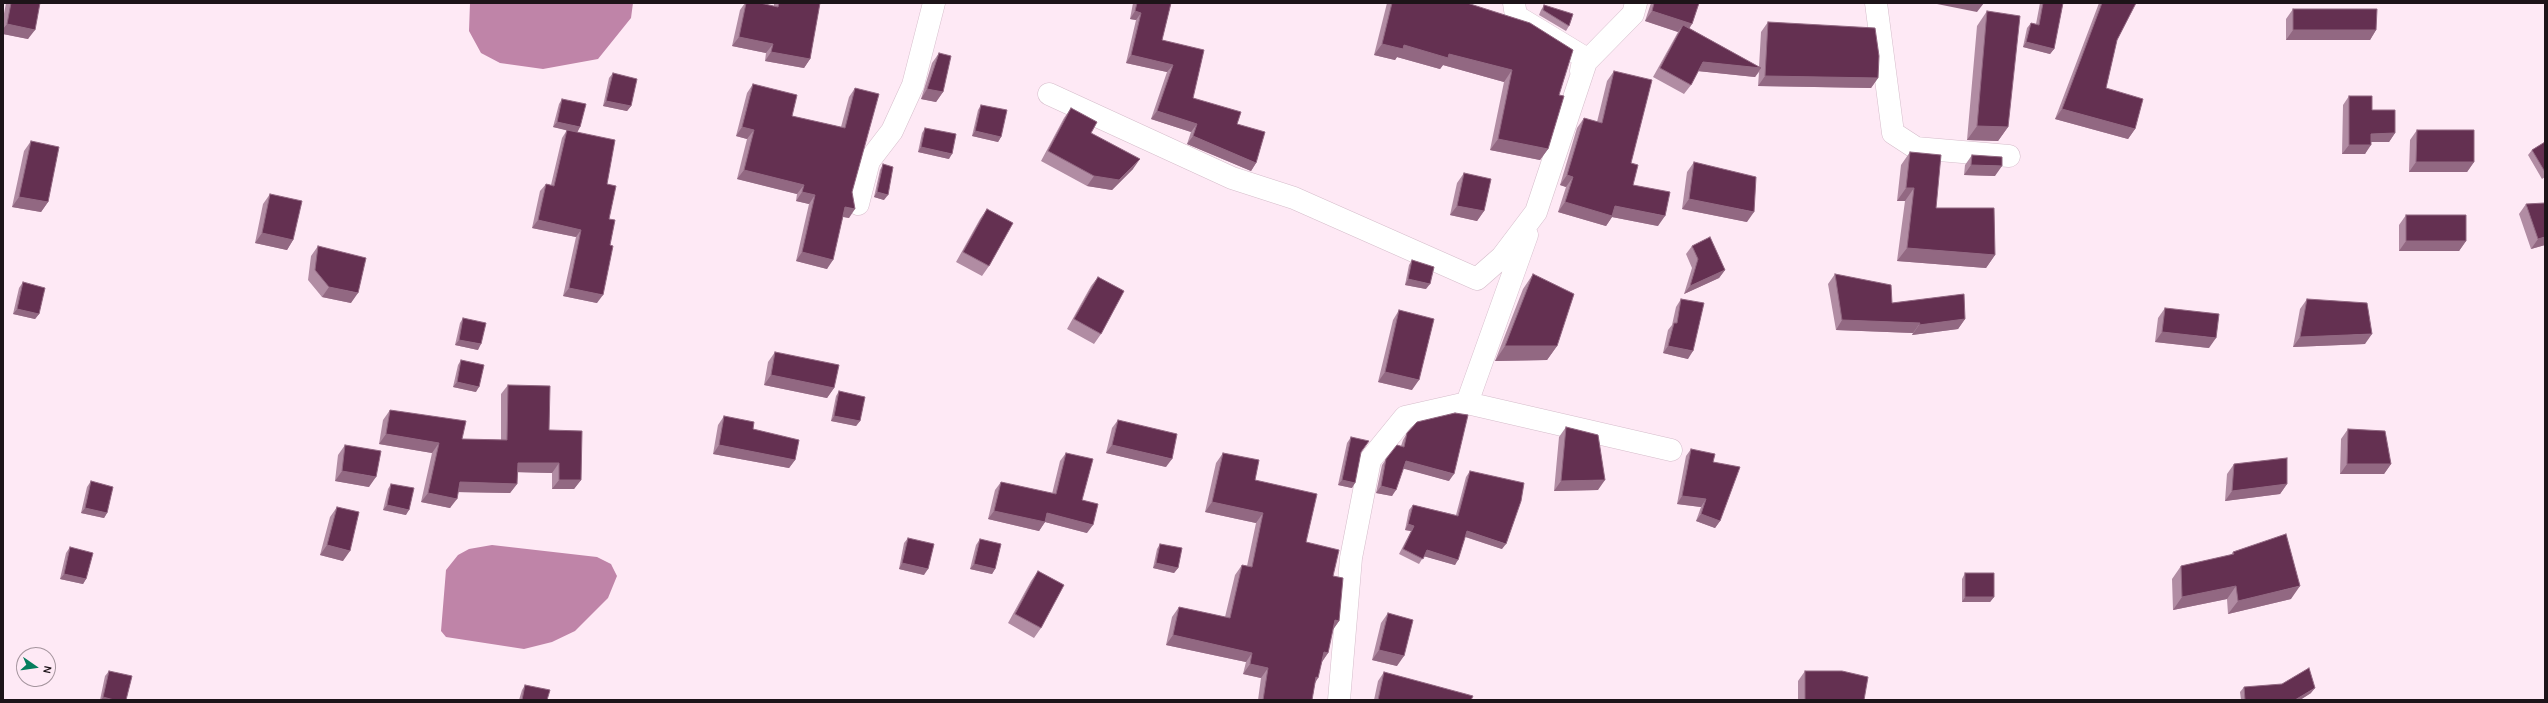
<!DOCTYPE html>
<html>
<head>
<meta charset="utf-8">
<style>
	body { margin:0 }
	#map { position:relative; width:2548px; height:703px; overflow:hidden; background:#fee9f5; font-family:Karla,sans-serif }
	canvas { display:block }
	.frame { position:absolute; inset:0; border:4px solid #1d1419; pointer-events:none }
	.north { position:absolute; left:16px; top:647px; width:40px; height:40px; box-sizing:border-box; background:#fee9f5; border:1px solid #a4949d; border-radius:50%; rotate:103deg; font-size:11px; font-weight:700; line-height:16px; text-align:center; color:#1d1419 }
	.north::after { content:''; display:block; margin:auto; width:14px; height:18px; background:#057e5d; clip-path:polygon(50% 0,100% 100%,50% 72%,0 100%) }
</style>
</head>
<body>
<div id="map">
<canvas width="2548" height="703"></canvas>
<div class="frame"></div>
<div class="north">N</div>
</div>
<script>
const ctx = document.querySelector('canvas').getContext('2d');
ctx.lineJoin = 'round';
function fill(path, color) {
  ctx.fillStyle = color;
  ctx.fill(path, 'evenodd');
}
function toPath(rows) {
  const path = new Path2D();
  for (const r of rows) {
    path.moveTo(r[0], r[1]);
    for (let i = 2; i < r.length; i += 2) path.lineTo(r[i], r[i + 1]);
  }
  return path;
}
function strokePath(path, color, width, dash) {
  ctx.strokeStyle = color;
  ctx.lineWidth = width;
  ctx.lineCap = dash ? 'butt' : 'round';
  ctx.setLineDash(dash || []);
  ctx.stroke(path);
}
const water = toPath([
	[470,3,633,3,631,18,598,59,543,69,500,63,481,53,469,31],
	[492,545,597,557,611,564,617,576,608,598,575,631,552,642,524,649,446,637,441,631,446,570,458,555,469,549]
]);
const minor = toPath([
	[1876,3,1893,133,1916,148,2009,156],
	[1581,71,1582,66,1633,14,1636,3],
	[1049,94,1232,178,1294,198,1477,279,1502,257,1536,212,1587,59,1516,16,1514,3],
	[858,204,869,161,892,131,913,85,934,3],
	[1467,403,1527,235],
	[1339,700,1351,558,1370,460,1405,417,1467,403,1671,450]
]);
const wall = toPath([
	[6,3,40,3,28,39,3,34,3,19],
	[745,3,760,3,774,6,774,3,820,3,810,59,804,68,765,61,766,53,732,46,740,10],
	[1133,3,1171,3,1162,40,1193,98,1237,124,1256,163,1251,171,1187,144,1191,132,1151,119,1167,72,1126,63,1136,20,1130,19],
	[1387,3,1467,3,1559,95,1548,149,1540,160,1490,150,1504,82,1443,65,1440,69,1397,57,1395,60,1374,55],
	[1651,3,1699,3,1689,28,1759,67,1761,32,1768,22,1878,78,1871,88,1758,86,1759,72,1755,77,1698,71,1691,85,1684,94,1653,77,1678,32,1645,21],
	[2040,3,2063,3,2054,49,2050,54,2023,47,2027,28,2031,23,2036,24],
	[2099,3,2136,3,2117,40,2106,88,2135,129,2128,139,2055,119],
	[1544,5,1569,26,1566,31,1539,15,1541,10],
	[2293,9,2376,30,2370,40,2286,40,2286,19],
	[1987,11,2008,127,1998,141,1967,140,1977,26],
	[939,53,943,92,936,102,921,99,932,63],
	[1614,71,1631,163,1633,185,1658,226,1612,217,1606,226,1558,212,1566,187,1560,185,1577,128,1584,118,1597,122,1607,81],
	[613,73,631,106,627,111,603,106,609,78],
	[753,84,792,116,841,127,849,97,855,88,852,192,849,218,843,217,827,269,796,261,809,204,796,201,797,194,737,179,747,139,736,136,747,93],
	[2349,96,2372,110,2395,133,2389,142,2371,142,2365,154,2342,154,2343,105],
	[562,99,577,132,607,184,609,219,597,303,563,296,576,237,532,228,540,191,546,184,551,185,562,138,567,130,553,127,559,104],
	[981,105,1001,137,998,142,972,136,978,110],
	[1071,108,1091,133,1133,169,1112,190,1087,186,1041,161,1064,118],
	[925,128,949,159,918,152,922,133],
	[2417,130,2474,162,2467,172,2409,172,2410,140],
	[31,141,48,202,41,212,12,207,24,151],
	[2545,142,2545,177,2542,179,2528,155,2532,150],
	[1910,152,1936,208,1995,255,1986,268,1897,261,1905,201,1897,201,1901,165],
	[1972,155,1995,176,1964,175,1965,165],
	[1694,162,1747,222,1682,209,1687,172],
	[883,164,884,200,874,197,880,170],
	[1464,173,1484,211,1477,221,1450,215,1457,183],
	[270,194,293,240,287,250,255,243,263,204],
	[2526,204,2545,245,2531,249,2519,214],
	[987,209,989,266,982,276,956,262,980,219],
	[2406,215,2466,241,2459,251,2399,251,2399,225],
	[318,246,351,303,322,297,308,280,311,256],
	[1692,246,1725,270,1719,278,1684,294,1692,268,1686,254],
	[1412,260,1426,289,1405,285,1409,265],
	[1533,274,1557,346,1547,360,1495,361,1523,289],
	[1835,274,1892,303,1965,319,1958,329,1912,335,1913,333,1836,330,1828,284],
	[1098,277,1101,334,1094,344,1067,329,1091,286],
	[23,282,39,314,35,319,13,314,19,288],
	[1681,299,1688,359,1663,353,1668,330,1672,325,1676,307],
	[2307,299,2365,344,2293,347,2300,309],
	[2165,308,2209,348,2155,342,2158,318],
	[1399,310,1412,390,1378,382,1393,320],
	[463,318,478,350,455,345,460,323],
	[775,352,834,388,827,398,764,385,768,362],
	[461,360,476,392,453,387,458,365],
	[508,385,549,430,581,480,574,489,552,489,552,473,517,472,517,484,510,493,458,492,450,508,421,502,432,453,379,444,383,420,390,410,462,439,501,440,501,394],
	[839,391,860,421,856,426,831,421,836,396],
	[724,416,753,429,795,460,789,468,713,454,718,425],
	[1118,420,1166,467,1106,453,1112,428],
	[1566,427,1598,490,1554,491,1559,437],
	[2348,429,2391,464,2384,474,2340,474,2341,439],
	[1407,433,1449,481,1403,468,1392,496,1376,493,1382,465,1386,459,1401,446,1403,440],
	[1351,437,1361,452,1352,488,1338,485,1347,443],
	[345,445,369,487,335,481,338,455],
	[1691,449,1713,462,1720,521,1715,528,1696,521,1701,507,1677,504,1686,456],
	[1066,453,1082,500,1087,533,1045,522,1039,531,988,519,995,490,1001,482,1052,494,1060,461],
	[1223,453,1255,480,1333,576,1339,621,1332,631,1328,653,1322,662,1315,683,1312,700,1258,700,1261,678,1243,674,1246,662,1166,645,1172,617,1179,607,1225,617,1235,575,1242,565,1247,566,1256,523,1205,512,1216,463],
	[2234,464,2287,484,2280,494,2225,501,2227,474],
	[1470,471,1502,549,1465,537,1455,565,1424,556,1419,564,1399,554,1411,531,1405,530,1409,510,1413,505,1456,515,1466,477],
	[91,481,107,513,104,518,81,513,87,487],
	[391,484,406,515,383,510,388,489],
	[337,507,343,561,320,555,330,517],
	[908,538,924,575,899,569,904,543],
	[980,539,995,569,992,574,970,569,976,545],
	[1160,544,1178,568,1174,573,1153,568,1157,549],
	[70,547,86,579,83,584,60,579,66,553],
	[2233,552,2291,599,2228,614,2227,599,2173,610,2172,579,2181,566,2231,555],
	[1038,571,1041,628,1034,638,1008,623,1031,581],
	[1965,573,1994,597,1990,602,1962,602,1962,579],
	[1388,613,1397,666,1372,660,1381,623],
	[109,671,126,700,100,700,105,676],
	[1805,671,1864,700,1798,700,1798,681],
	[1384,672,1471,700,1374,700,1378,681],
	[525,685,547,700,519,700,522,690],
	[2244,687,2311,693,2300,700,2241,700,2240,692]
]);
const shadedWall = toPath([
	[1932,3,1984,3,1977,12],
	[1135,11,1141,13,1136,20,1130,19],
	[1652,11,1692,24,1686,34,1683,25,1678,32,1645,21],
	[7,24,35,30,28,39,3,34,3,29],
	[2293,30,2376,30,2370,40,2286,40],
	[739,37,773,44,766,53,732,46],
	[2026,42,2054,49,2050,54,2023,47],
	[1382,44,1404,45,1449,54,1512,70,1504,82,1443,65,1440,69,1397,57,1395,60,1374,55],
	[771,52,810,59,804,68,765,61],
	[1131,55,1173,65,1167,72,1126,63],
	[1703,62,1761,68,1755,77,1697,71],
	[1765,76,1878,78,1871,88,1758,86],
	[927,89,943,92,936,102,921,99],
	[606,101,631,106,627,111,603,106],
	[2062,109,2135,129,2128,139,2055,119],
	[1157,111,1197,124,1191,132,1151,119],
	[557,122,580,127,577,133,553,127],
	[1977,126,2008,127,1998,141,1967,140],
	[742,127,754,130,747,139,736,136],
	[975,131,1001,137,998,142,972,136],
	[2395,133,2389,142,2365,142,2371,134],
	[1193,136,1256,163,1251,171,1187,144],
	[1498,139,1548,149,1540,160,1490,150],
	[2349,145,2371,145,2365,154,2342,154],
	[921,147,952,154,949,159,918,152],
	[1140,159,1133,169,1112,190,1087,186,1094,176],
	[2416,162,2474,162,2467,172,2409,172],
	[1971,165,2002,166,1995,176,1964,175],
	[744,170,804,185,797,194,737,179],
	[1567,175,1573,177,1566,187,1560,185],
	[1906,188,1914,188,1905,201,1897,201],
	[802,192,815,195,809,204,796,201],
	[877,192,888,195,884,200,874,197],
	[19,197,48,202,41,212,12,207],
	[1689,199,1754,212,1747,222,1682,209],
	[1565,202,1615,206,1665,216,1658,226,1612,217,1606,226,1558,212],
	[1457,206,1484,211,1477,221,1450,215],
	[845,207,855,209,849,218,839,216],
	[538,220,581,230,576,237,532,228],
	[262,233,293,240,287,250,255,243],
	[2545,237,2545,245,2531,249,2538,239],
	[2406,241,2466,241,2459,251,2399,251],
	[1907,248,1995,255,1986,268,1897,261],
	[802,252,833,260,827,269,796,261],
	[1725,270,1719,278,1684,294,1690,286],
	[1408,279,1430,284,1426,289,1405,285],
	[329,287,358,293,351,303,322,297],
	[569,288,603,295,597,303,563,296],
	[17,309,39,314,35,319,13,314],
	[1965,319,1958,329,1912,335,1919,325],
	[1842,320,1920,323,1913,333,1836,330],
	[2162,332,2216,338,2209,348,2155,342],
	[2372,334,2365,344,2293,347,2300,337],
	[459,340,481,344,478,350,455,345],
	[1505,346,1557,346,1547,360,1495,361],
	[1668,346,1693,351,1688,359,1663,353],
	[1385,372,1419,380,1412,390,1378,382],
	[771,375,834,388,827,398,764,385],
	[457,382,479,387,476,392,453,387],
	[834,416,860,421,856,426,831,421],
	[386,434,439,443,432,453,379,444],
	[719,445,795,460,789,468,713,454],
	[1112,445,1172,459,1166,467,1106,453],
	[1406,461,1454,474,1449,481,1401,468],
	[518,463,559,463,552,473,511,472],
	[2347,464,2391,464,2384,474,2340,474],
	[342,471,376,477,369,487,335,481],
	[559,480,581,480,574,489,552,489],
	[1342,480,1355,483,1352,488,1338,485],
	[1605,480,1598,490,1554,491,1561,481],
	[460,482,517,484,510,493,454,492],
	[2287,484,2280,494,2225,501,2232,491],
	[1381,486,1396,490,1392,496,1376,493],
	[428,493,457,499,450,508,421,502],
	[1682,496,1706,499,1701,507,1677,504],
	[1212,502,1263,513,1256,523,1205,512],
	[387,505,409,510,406,515,383,510],
	[85,508,107,513,104,518,81,513],
	[994,511,1047,513,1093,525,1087,533,1045,522,1039,531,988,519],
	[1701,514,1720,521,1715,528,1696,521],
	[1408,524,1414,526,1411,531,1405,530],
	[1467,531,1506,544,1502,549,1463,536],
	[327,545,350,551,343,561,320,555],
	[1427,550,1458,560,1455,565,1423,556],
	[902,563,928,569,924,575,899,569],
	[1156,563,1178,568,1174,573,1153,568],
	[974,564,995,569,992,574,970,569],
	[64,574,86,579,83,584,60,579],
	[2236,586,2227,599,2173,610,2182,597],
	[2300,586,2291,599,2228,614,2238,601],
	[1965,597,1994,597,1990,602,1962,602],
	[1335,620,1339,621,1332,631],
	[1173,635,1252,653,1246,662,1166,645],
	[1379,650,1404,656,1397,666,1372,660],
	[1324,652,1328,653,1321,663],
	[1250,664,1268,668,1261,678,1243,674],
	[1316,677,1318,678,1312,688],
	[2315,688,2311,693,2300,700,2295,700],
	[103,697,114,700,101,700]
]);
const building = toPath([
	[11,3,40,3,35,30,7,24,11,3],
	[746,3,760,3,778,7,779,3,820,3,810,59,771,52,773,44,739,37,746,3],
	[1137,3,1171,3,1162,40,1204,50,1193,98,1241,112,1237,124,1265,132,1256,163,1193,136,1197,124,1157,111,1173,65,1131,55,1141,13,1135,11,1137,3],
	[1392,3,1467,3,1530,23,1573,50,1559,95,1564,96,1548,149,1498,139,1512,70,1449,54,1448,58,1404,45,1403,49,1382,44,1392,3],
	[1654,3,1699,3,1692,24,1652,11,1654,3],
	[2043,3,2063,3,2054,49,2026,42,2031,23,2039,25,2043,3],
	[2102,3,2136,3,2117,40,2106,88,2143,99,2135,129,2062,109,2102,3],
	[1544,5,1573,14,1569,26,1543,10,1544,5],
	[2293,9,2377,9,2376,30,2293,30,2293,9],
	[1987,11,2020,16,2008,127,1977,126,1987,11],
	[1768,22,1875,28,1879,56,1878,78,1765,76,1768,22],
	[1683,25,1761,68,1703,62,1691,85,1660,68,1683,25],
	[939,53,951,56,943,92,927,89,939,53],
	[1614,71,1652,80,1631,163,1638,165,1633,185,1670,192,1665,216,1615,206,1612,216,1565,202,1573,177,1567,175,1584,118,1602,123,1614,71],
	[613,73,637,79,631,106,606,101,613,73],
	[753,84,797,95,792,116,845,128,855,88,879,94,852,192,855,209,845,207,833,260,802,252,815,195,802,192,804,185,744,170,754,130,742,127,753,84],
	[2349,96,2372,96,2372,110,2395,110,2395,133,2371,134,2371,145,2349,145,2349,96],
	[562,99,586,104,580,127,557,122,562,99],
	[981,105,1007,110,1001,137,975,131,981,105],
	[1071,108,1097,122,1091,133,1140,159,1119,180,1094,176,1048,151,1071,108],
	[925,128,956,134,952,154,921,147,925,128],
	[567,130,615,140,607,184,616,186,609,219,615,220,610,245,613,246,603,295,569,288,581,230,538,220,546,184,554,186,567,130],
	[2417,130,2474,130,2474,162,2416,162,2417,130],
	[31,141,59,147,48,202,19,197,31,141],
	[2545,142,2545,172,2532,150,2545,142],
	[1910,152,1941,155,1936,208,1994,208,1995,255,1907,248,1914,188,1906,188,1910,152],
	[1972,155,2002,157,2002,166,1971,165,1972,155],
	[1694,162,1756,177,1754,212,1689,199,1694,162],
	[883,164,893,167,888,195,877,192,883,164],
	[1464,173,1491,179,1484,211,1457,206,1464,173],
	[270,194,302,201,293,240,262,233,270,194],
	[2545,203,2545,237,2538,239,2526,204,2545,203],
	[987,209,1013,223,989,266,963,252,987,209],
	[2406,215,2466,215,2466,241,2406,241,2406,215],
	[1710,237,1725,270,1690,286,1698,259,1692,246,1710,237],
	[318,246,366,258,358,293,329,287,315,270,318,246],
	[1412,260,1434,267,1430,284,1408,279,1412,260],
	[1533,274,1574,294,1557,346,1505,346,1533,274],
	[1835,274,1891,285,1892,303,1964,294,1965,319,1919,325,1920,323,1842,320,1835,274],
	[1098,277,1124,291,1101,334,1074,319,1098,277],
	[23,282,45,288,39,314,17,309,23,282],
	[1681,299,1704,303,1693,351,1668,346,1674,323,1677,323,1681,299],
	[2307,299,2367,303,2372,334,2300,337,2307,299],
	[2165,308,2219,314,2216,338,2162,332,2165,308],
	[1399,310,1434,319,1419,380,1385,372,1399,310],
	[463,318,486,323,481,344,459,340,463,318],
	[775,352,839,365,834,388,771,375,775,352],
	[461,360,484,365,479,387,457,382,461,360],
	[508,385,550,386,549,430,582,431,581,480,559,480,559,463,518,463,517,484,460,482,457,499,428,493,439,443,386,434,390,410,466,421,462,439,507,440,508,385],
	[839,391,865,397,860,421,834,416,839,391],
	[1455,413,1468,415,1454,474,1406,461,1396,490,1381,486,1386,459,1397,445,1404,447,1407,433,1417,422,1455,413],
	[724,416,754,422,753,429,799,440,795,460,719,445,724,416],
	[1118,420,1177,434,1172,459,1112,445,1118,420],
	[1566,427,1598,435,1605,480,1561,481,1566,427],
	[2348,429,2385,431,2391,464,2347,464,2348,429],
	[1351,437,1369,441,1361,452,1355,483,1342,480,1351,437],
	[345,445,381,451,376,477,342,471,345,445],
	[1691,449,1715,454,1713,462,1740,467,1720,521,1701,514,1706,499,1682,496,1691,449],
	[1066,453,1093,459,1082,500,1098,504,1093,525,1047,513,1045,522,994,511,1001,482,1056,494,1066,453],
	[1223,453,1259,460,1255,480,1317,494,1306,542,1339,550,1333,576,1343,578,1339,621,1335,620,1328,653,1324,652,1318,678,1316,677,1312,700,1263,700,1268,668,1250,664,1252,653,1173,635,1179,607,1230,618,1242,565,1252,567,1263,513,1212,502,1223,453],
	[2287,458,2287,484,2232,491,2234,464,2287,458],
	[1470,471,1524,483,1521,501,1506,544,1467,531,1458,560,1427,550,1423,559,1403,549,1414,526,1408,524,1413,505,1458,516,1470,471],
	[91,481,113,487,107,513,85,508,91,481],
	[391,484,414,488,409,510,387,505,391,484],
	[337,507,359,512,350,551,327,545,337,507],
	[2286,534,2300,586,2238,601,2236,586,2182,597,2181,566,2234,554,2233,552,2286,534],
	[908,538,934,544,928,569,902,563,908,538],
	[980,539,1001,544,995,569,974,564,980,539],
	[1160,544,1182,548,1178,568,1156,563,1160,544],
	[70,547,93,553,86,579,64,574,70,547],
	[1038,571,1064,585,1041,628,1015,614,1038,571],
	[1965,573,1994,573,1994,597,1965,597,1965,573],
	[1388,613,1413,620,1404,656,1379,650,1388,613],
	[2309,668,2315,688,2295,700,2245,700,2244,687,2282,684,2309,668],
	[109,671,132,676,126,700,114,700,103,697,109,671],
	[1805,671,1842,671,1868,677,1864,700,1805,700,1805,671],
	[1384,672,1473,696,1471,700,1378,700,1384,672],
	[525,685,550,690,547,700,522,700,525,685]
]);
fill(water, '#bf84a8');
strokePath(minor, '#d5bcca', 23);
strokePath(minor, '#fff', 22);
fill(wall, '#b18ca3');
fill(shadedWall, '#926882');
fill(building, '#643051');
strokePath(building, '#926882', 1);
</script>
</body>
</html>
